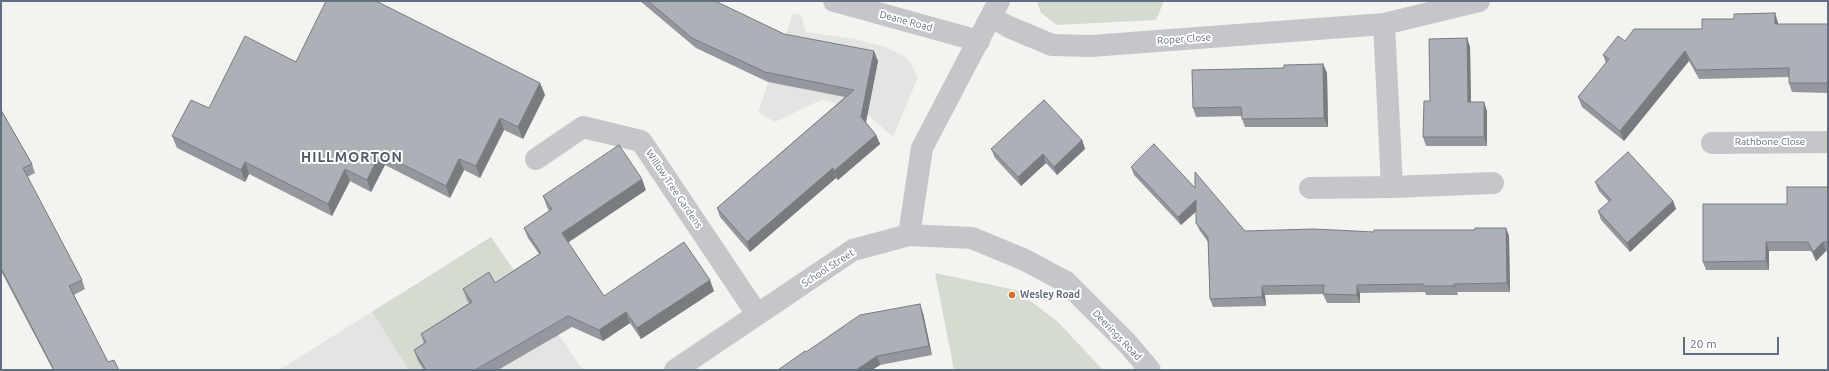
<!DOCTYPE html>
<html>
<head>
<meta charset="utf-8">
<style>
	body { margin:0 }
	#map { position:relative; width:1829px; height:371px; overflow:hidden; background:#f3f4f0; font-family:Ubuntu,sans-serif }
	canvas { display:block }
	.frame { position:absolute; inset:0; border:2px solid #636f81; pointer-events:none }
	.scale { position:absolute; left:1683px; top:337px; width:96px; height:18px; box-sizing:border-box; border:2px solid #636f81; border-top:0; padding-left:5px; font-size:12px; line-height:14px; white-space:nowrap; color:#636f81; -webkit-text-stroke:3px #fff; paint-order:stroke }
</style>
</head>
<body>
<div id="map">
<canvas width="1829" height="371"></canvas>
<div class="frame"></div>
<div class="scale">20 m</div>
</div>
<script>
const ctx = document.querySelector('canvas').getContext('2d');
ctx.lineJoin = 'round';
function fill(path, color) {
  ctx.fillStyle = color;
  ctx.fill(path, 'evenodd');
}
function toPath(rows) {
  const path = new Path2D();
  for (const r of rows) {
    path.moveTo(r[0], r[1]);
    for (let i = 2; i < r.length; i += 2) path.lineTo(r[i], r[i + 1]);
  }
  return path;
}
function strokePath(path, color, width, dash) {
  ctx.strokeStyle = color;
  ctx.lineWidth = width;
  ctx.lineCap = dash ? 'butt' : 'round';
  ctx.setLineDash(dash || []);
  ctx.stroke(path);
}
function drawText(font, color, halo, rows, align = 'center') {
  ctx.font = font + ' Ubuntu,sans-serif';
  ctx.lineWidth = 4;
  ctx.setLineDash([]);
  ctx.textBaseline = 'middle';
  ctx.strokeStyle = halo;
  ctx.fillStyle = color;
  for (const [text, x, y, turn = 0] of rows) {
    ctx.save();
    ctx.translate(x, y);
    ctx.rotate((+turn || 0) * Math.PI / 180);
    ctx.textAlign = isNaN(turn) ? turn : align;
    if (halo) ctx.strokeText(text, 0, 0);
    ctx.fillText(text, 0, 0);
    ctx.restore();
  }
}
const built = toPath([
	[793,13,801,15,806,32,854,39,886,47,907,58,918,77,893,137,861,109,821,100,775,122,758,112],
	[491,237,583,370,279,370]
]);
const green = toPath([
	[1037,1,1164,1,1156,20,1057,25,1041,13],
	[491,237,559,336,547,341,524,305,487,328,418,361,424,370,409,370,372,312],
	[935,273,1016,290,1058,322,1103,370,954,370]
]);
const minor = toPath([
	[834,1,979,41],
	[991,17,1009,27,1052,45,1091,46,1384,24,1479,1],
	[1384,24,1392,187,1493,183],
	[1712,143,1828,142],
	[536,159,583,127,641,141,757,314],
	[1310,188,1392,187],
	[909,235,922,148,999,1],
	[675,370,853,250,909,235,972,238,1025,260,1066,282,1128,344,1150,370]
]);
const wall = toPath([
	[640,1,715,1,784,34,878,61,866,122,876,135,880,144,838,180,836,178,750,252,720,217,717,208,845,97,768,82,696,48],
	[1775,13,1778,23,1778,24,1828,24,1828,93,1792,92,1789,83,1789,77,1699,79,1689,61,1624,141,1582,107,1578,97,1606,63,1603,55,1625,41,1702,29,1734,19],
	[1467,38,1470,47,1471,102,1487,111,1487,146,1426,146,1423,137,1430,101],
	[296,62,540,83,545,95,523,139,504,130,480,178,464,170,450,198,385,165,371,192,350,181,332,216,249,174,245,182,177,148,172,136,209,108],
	[1323,64,1327,73,1328,127,1245,127,1242,119,1242,116,1196,117,1193,108,1284,68],
	[1,110,32,164,35,173,27,177,82,280,85,289,74,295,108,362,119,370,53,370,1,271],
	[1082,140,1085,149,1057,175,1046,163,1021,186,995,158,991,149],
	[1131,167,1195,188,1245,231,1374,232,1475,230,1506,228,1509,236,1510,292,1457,292,1458,295,1426,295,1425,292,1360,293,1360,303,1327,303,1323,294,1265,295,1266,306,1213,307,1210,299,1208,242,1200,231,1196,223,1196,211,1181,225,1134,175],
	[1595,182,1673,201,1676,209,1630,252,1601,220,1598,211,1609,202,1599,191],
	[1828,187,1828,251,1826,251,1816,261,1811,251,1769,251,1769,270,1706,270,1703,262,1787,204],
	[646,190,568,242,604,296,714,291,641,339,630,323,603,341,572,327,498,370,424,370,418,361,414,350,424,343,421,334,469,303,467,300,463,289,495,283,539,254,528,238,524,228,549,211,547,207,543,196],
	[923,313,932,355,880,365,872,370,778,370,806,352]
]);
const shadedWall = toPath([
	[1775,13,1778,23,1779,34,1775,24],
	[1467,38,1470,47,1471,111,1468,102],
	[874,51,878,61,865,127,861,117],
	[1685,51,1689,61,1624,141,1620,131],
	[1323,64,1327,73,1328,127,1324,118],
	[540,83,545,95,523,139,518,127],
	[1484,102,1487,111,1487,146,1484,137],
	[500,118,504,130,480,178,476,166],
	[876,135,880,144,838,180,834,171],
	[1082,140,1085,149,1057,175,1054,167],
	[380,153,385,165,371,192,367,180],
	[1043,154,1046,163,1021,186,1018,177],
	[459,159,464,170,450,198,446,186],
	[245,162,249,174,245,182,241,170],
	[833,168,836,178,750,252,747,242],
	[345,169,350,181,332,216,328,204],
	[642,179,646,190,566,244,562,233],
	[1196,200,1199,209,1181,225,1178,217],
	[1673,201,1676,209,1630,252,1627,243],
	[1506,228,1509,236,1510,292,1507,283],
	[1766,242,1769,251,1769,270,1766,261],
	[1823,242,1826,251,1816,261,1813,252],
	[710,280,714,291,641,339,637,328],
	[1454,284,1457,292,1458,295,1454,286],
	[1357,285,1360,293,1360,303,1357,295],
	[1262,286,1265,295,1266,306,1262,297],
	[920,304,923,313,932,355,929,346],
	[626,312,630,323,603,341,599,330],
	[877,356,880,365,872,370,856,370]
]);
const building = toPath([
	[326,1,376,1,540,83,518,127,500,118,476,166,459,159,446,186,380,153,367,180,345,169,328,204,245,162,241,170,172,136,191,100,209,108,245,36,296,62,326,1],
	[648,1,715,1,784,34,874,51,861,117,876,135,834,171,833,168,747,242,717,208,854,90,765,72,692,38,648,1],
	[1775,13,1775,24,1828,24,1828,83,1789,83,1789,68,1696,70,1685,51,1620,131,1578,97,1609,59,1603,55,1618,36,1625,41,1634,29,1702,29,1702,19,1734,19,1734,14,1775,13],
	[1467,38,1468,102,1484,102,1484,137,1423,137,1424,101,1430,101,1429,39,1467,38],
	[1323,64,1324,118,1242,119,1241,107,1193,108,1192,70,1284,68,1284,65,1323,64],
	[1044,100,1082,140,1054,167,1043,154,1018,177,991,149,1044,100],
	[1,110,32,164,23,168,82,280,69,286,108,362,114,360,119,370,54,370,1,268,1,110],
	[1154,144,1195,188,1195,172,1245,231,1314,229,1374,232,1374,230,1475,230,1475,228,1506,228,1507,283,1454,284,1454,286,1423,286,1423,284,1357,285,1357,295,1323,294,1324,285,1262,286,1262,297,1210,299,1208,237,1196,223,1196,200,1178,217,1131,167,1154,144],
	[619,145,642,179,562,233,604,296,684,242,710,280,637,328,626,312,599,330,568,316,475,370,426,370,414,350,426,342,421,334,472,302,463,289,489,272,495,283,541,253,524,228,552,209,543,196,619,145],
	[1628,152,1673,201,1627,243,1598,211,1611,200,1595,182,1628,152],
	[1787,187,1828,187,1828,242,1823,242,1813,252,1808,242,1766,242,1766,261,1703,262,1703,204,1787,204,1787,187],
	[920,304,929,346,877,356,856,370,778,370,805,351,806,352,860,315,920,304]
]);
const markers = [
	[1012,295,4,"#e06b24"]
];
const streetNames = [
	["Deane Road",906,21,15],
	["Roper Close",1184,39,-4],
	["Rathbone Close",1770,142],
	["Willow Tree Gardens",674,189,56],
	["School Street",828,268,-33],
	["Deerings Road",1117,335,46]
];
const poiNames = [
	["Wesley Road",1020,295]
];
const districtNames = [
	["HILLMORTON",352,157]
];
fill(built, '#e4e5e3');
fill(green, '#d4dbd1');
strokePath(minor, '#c4c6ca', 22);
fill(wall, '#94989e');
fill(shadedWall, '#787c81');
fill(building, '#acb1b8');
strokePath(building, '#787c81', 1);
for (const [x, y, r, color] of markers) {
  const dot = new Path2D();
  dot.arc(x, y, r, 0, 2 * Math.PI);
  ctx.fillStyle = color;
  ctx.fill(dot);
  strokePath(dot, '#fff', 1.5);
}
drawText('10px', '#636f81', '#fff', streetNames);
drawText('bold 10px', '#636f81', '#fff', poiNames, 'left');
ctx.letterSpacing = '1px';
drawText('bold 14px', '#515a66', '#fff', districtNames);
ctx.letterSpacing = '0px';
</script>
</body>
</html>
